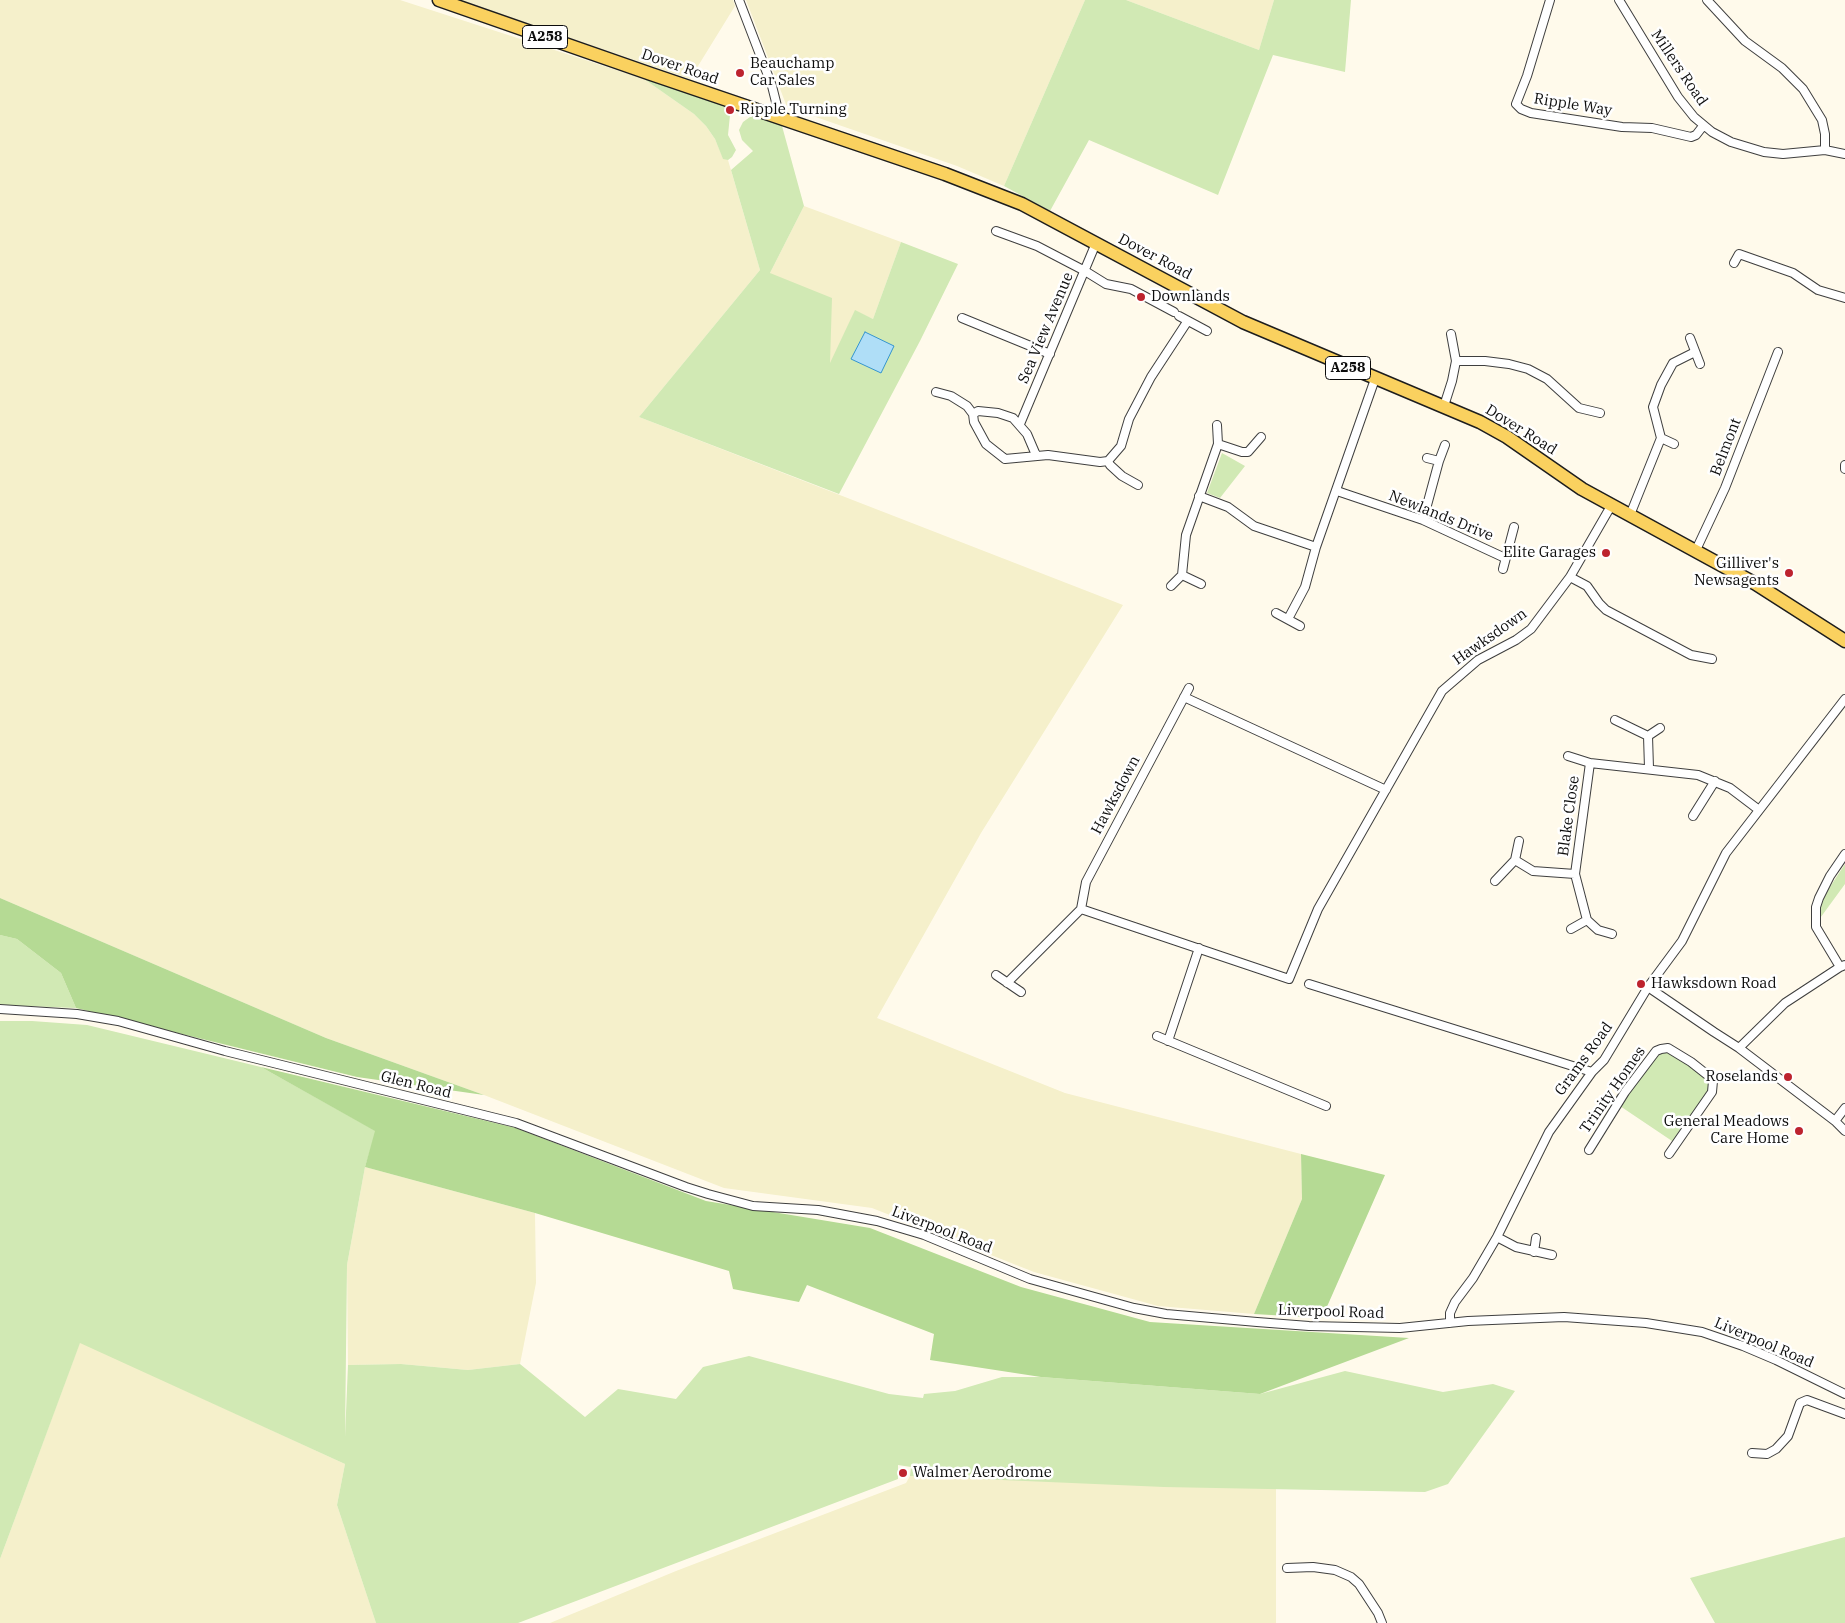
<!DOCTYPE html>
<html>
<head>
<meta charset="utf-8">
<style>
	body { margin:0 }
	canvas { display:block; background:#fffaeb }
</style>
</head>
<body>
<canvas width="1845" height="1623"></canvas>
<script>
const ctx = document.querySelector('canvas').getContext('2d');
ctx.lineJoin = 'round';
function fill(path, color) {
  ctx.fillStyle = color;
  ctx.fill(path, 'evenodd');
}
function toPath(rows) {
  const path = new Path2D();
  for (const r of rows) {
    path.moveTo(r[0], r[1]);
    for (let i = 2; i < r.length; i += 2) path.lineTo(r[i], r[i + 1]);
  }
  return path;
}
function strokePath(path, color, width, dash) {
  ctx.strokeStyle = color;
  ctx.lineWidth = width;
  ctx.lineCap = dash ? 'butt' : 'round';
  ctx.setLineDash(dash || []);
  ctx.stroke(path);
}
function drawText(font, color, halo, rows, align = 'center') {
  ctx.font = font + ' "IBM Plex Serif",serif';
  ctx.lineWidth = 5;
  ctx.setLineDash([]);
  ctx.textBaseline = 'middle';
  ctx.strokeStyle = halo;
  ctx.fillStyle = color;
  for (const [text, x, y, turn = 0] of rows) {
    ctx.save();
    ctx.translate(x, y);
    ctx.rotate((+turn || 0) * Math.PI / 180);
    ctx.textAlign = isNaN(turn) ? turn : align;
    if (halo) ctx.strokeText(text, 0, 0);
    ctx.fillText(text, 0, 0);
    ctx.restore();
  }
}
const farmland = toPath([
	[0,0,400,0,644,79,694,114,706,126,715,139,723,158,728,160,760,270,639,417,1123,605,981,833,877,1018,1065,1093,1301,1154,1302,1199,1254,1314,1158,1306,1034,1272,872,1208,724,1188,484,1095,326,1038,0,898],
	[459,0,733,0,735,6,690,79],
	[746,0,1085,0,1004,186,957,166,787,107],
	[1126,0,1274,0,1259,50],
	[804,206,901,242,873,319,855,311,830,365,770,273],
	[365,1167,535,1213,536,1283,520,1364,468,1370,401,1364,348,1365,347,1265],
	[80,1342,345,1464,337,1505,376,1623,0,1623,0,1559],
	[910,1476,1276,1488,1276,1623,550,1623,676,1571,906,1483]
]);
const green = toPath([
	[1085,0,1126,0,1259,50,1274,0,1351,0,1345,72,1273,55,1218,195,1089,140,1050,211,1004,186],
	[644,79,709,100,724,106,730,115,728,135,736,150,732,157,728,160,723,159,715,139,706,126,694,114],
	[750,117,757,117,780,124,782,126,804,206,770,273,832,298,830,363,855,310,873,319,901,242,958,264,920,341,839,494,639,417,760,270,731,170,753,151,742,140,739,130,743,122],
	[1222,453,1245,466,1220,498,1207,493],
	[1845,864,1845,884,1818,921,1819,907,1822,899],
	[0,935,17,939,61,973,76,1008,0,1005],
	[0,1021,32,1021,87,1025,261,1067,376,1131,365,1167,347,1265,345,1437,348,1365,401,1364,468,1370,520,1364,585,1417,618,1389,676,1399,703,1367,749,1356,889,1394,923,1398,924,1394,955,1391,1002,1377,1041,1377,1260,1394,1345,1371,1443,1392,1493,1384,1515,1391,1448,1484,1425,1492,1164,1487,910,1476,911,1467,898,1465,898,1479,518,1623,376,1623,337,1505,345,1464,80,1343,0,1559],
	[1668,1048,1710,1077,1712,1092,1675,1143,1617,1104,1656,1051],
	[1845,1537,1845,1623,1715,1623,1690,1578]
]);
const forest = toPath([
	[0,898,326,1038,484,1095,357,1077,76,1008,61,973,17,939,0,935],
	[261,1067,516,1128,706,1201,870,1228,1021,1287,1150,1322,1409,1338,1260,1394,1041,1377,930,1360,934,1334,807,1285,799,1302,733,1289,729,1271,535,1213,365,1167,375,1131],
	[1301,1154,1385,1175,1322,1318,1254,1314,1302,1199]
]);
const water = toPath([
	[865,332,894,346,881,373,851,359,865,332]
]);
const minor = toPath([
	[739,0,772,86,780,118],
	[1550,0,1527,76,1516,104,1521,109,1531,113,1622,127,1652,128,1691,137,1696,135,1703,126],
	[1619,0,1678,97,1694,117,1712,132,1731,142,1764,152,1783,154,1825,150,1845,154],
	[1707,0,1745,41,1782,68,1803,89,1822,120,1825,134,1825,150],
	[996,231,1037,246,1085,271,1106,284,1131,289,1174,312],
	[1734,263,1739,254,1793,273,1818,290,1845,298],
	[1179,316,1207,331],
	[962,318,1050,354],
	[1690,338,1700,364],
	[1456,361,1485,361,1509,364,1528,369,1547,379,1579,408,1600,413],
	[936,392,951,396,967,406,973,414],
	[1444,406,1452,381,1456,361,1451,334],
	[1020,424,1096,243],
	[1661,438,1674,444],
	[1218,444,1242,452,1248,452,1261,437],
	[1036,455,1027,434,1013,418,998,413,978,411,973,414,974,422,986,444,1005,459,1048,455,1100,462,1108,461,1121,446,1129,419,1151,377,1187,322],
	[1427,458,1439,461],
	[1108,461,1110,465,1122,476,1138,485],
	[1845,465,1845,469],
	[1337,491,1423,520,1505,558],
	[1199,496,1228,507,1254,526,1316,547],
	[1630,515,1661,438,1653,407,1661,385,1673,363,1695,352],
	[1423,520,1439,461,1445,445],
	[1696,550,1725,488,1778,352],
	[1503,569,1514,527],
	[1182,575,1201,584],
	[1570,577,1587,586,1599,603,1606,610,1691,655,1712,659],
	[1171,586,1182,575,1186,535,1218,444,1217,425],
	[1276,613,1300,626],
	[1288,619,1305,587,1316,547,1375,379],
	[1184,697,1386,790],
	[1615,720,1648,736],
	[1648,736,1649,768],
	[1648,736,1660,728],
	[1568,756,1590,763,1698,775,1730,788,1759,810],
	[1590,763,1575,874,1587,920,1598,930,1612,934],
	[1693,816,1715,781],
	[1515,860,1533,871,1575,874],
	[1495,881,1515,860,1519,841],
	[1081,909,1289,979,1318,909,1442,691,1478,660,1516,640,1531,629,1570,577,1611,506],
	[1571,929,1587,920],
	[1840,967,1816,927,1816,907,1819,898,1830,876,1845,854],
	[996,975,1021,992],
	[1007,983,1081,909,1086,882,1189,688],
	[1309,984,1592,1072],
	[1648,987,1714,1032,1739,1048,1835,1121,1845,1131],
	[0,1009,77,1014,118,1021,225,1051,516,1123,686,1187,708,1194,753,1206,818,1210,877,1221,924,1235,1030,1279,1134,1308,1166,1314,1257,1322,1309,1326,1400,1328,1468,1321,1564,1317,1646,1323,1702,1332,1743,1346,1776,1360,1845,1394],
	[1157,1036,1326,1106],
	[1168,1041,1199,948],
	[1739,1048,1785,1003,1840,967,1845,965],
	[1835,1121,1845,1108],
	[1589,1150,1625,1092,1656,1051,1661,1049,1668,1048,1691,1062,1710,1077,1713,1081,1712,1092,1669,1154],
	[1497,1237,1516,1247,1552,1255],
	[1534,1252,1536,1238],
	[1450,1323,1450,1313,1455,1302,1473,1278,1497,1237,1549,1132,1592,1072,1604,1060,1648,987,1682,941,1726,853,1845,699],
	[1752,1453,1767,1454,1776,1449,1788,1436,1800,1403,1807,1400,1845,1414],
	[1287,1568,1313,1567,1335,1570,1351,1577,1359,1584,1378,1613,1382,1623]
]);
const primary = toPath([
	[439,0,651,74,945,174,1022,204,1243,322,1480,422,1507,437,1582,489,1756,584,1845,641]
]);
const markers = [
	[740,73,5,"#bd232e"],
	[730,110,5,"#bd232e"],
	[1141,297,5,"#bd232e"],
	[1606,553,5,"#bd232e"],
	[1789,573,5,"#bd232e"],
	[1641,984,5,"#bd232e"],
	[1788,1077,5,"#bd232e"],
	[1799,1131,5,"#bd232e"],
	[903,1473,5,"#bd232e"]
];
const shields = [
	[545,37,45],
	[1348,368,45]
];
const shieldNames = [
	["A258",545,37],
	["A258",1348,368]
];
const poiNames = [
	["Beauchamp",750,64],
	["Car Sales",750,81],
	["Ripple Turning",740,110],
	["Downlands",1151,297],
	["Elite Garages",1596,553,"right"],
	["Gilliver's",1779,564,"right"],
	["Newsagents",1779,581,"right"],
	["Hawksdown Road",1651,984],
	["Roselands",1778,1077,"right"],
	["General Meadows",1789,1122,"right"],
	["Care Home",1789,1139,"right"],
	["Walmer Aerodrome",913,1473]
];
const streetNames = [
	["Dover Road",680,67,19],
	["Millers Road",1679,68,56],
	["Ripple Way",1573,105,9],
	["Dover Road",1155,257,28],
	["Sea View Avenue",1046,328,-67],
	["Dover Road",1521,430,32],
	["Belmont",1726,447,-69],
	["Newlands Drive",1441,516,22],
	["Hawksdown",1490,637,-35],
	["Hawksdown",1116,795,-62],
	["Blake Close",1569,816,-82],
	["Grams Road",1584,1059,-54],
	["Glen Road",416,1085,14],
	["Trinity Homes",1613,1090,-55],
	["Liverpool Road",942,1230,21],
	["Liverpool Road",1331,1312,2],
	["Liverpool Road",1764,1343,23]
];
fill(farmland, '#f5f0cb');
fill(green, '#d1e9b4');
fill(forest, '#b5da94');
fill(water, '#afdef7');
strokePath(water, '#3595cf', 1);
strokePath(minor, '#3f3f3f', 10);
strokePath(primary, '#1d1d1d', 15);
strokePath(minor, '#fff', 8);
strokePath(primary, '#fad15f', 12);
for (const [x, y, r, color] of markers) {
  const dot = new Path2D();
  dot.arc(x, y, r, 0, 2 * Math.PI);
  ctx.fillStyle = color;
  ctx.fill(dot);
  strokePath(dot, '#fff', 2);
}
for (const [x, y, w] of shields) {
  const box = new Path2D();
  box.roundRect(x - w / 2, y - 11.5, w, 23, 4);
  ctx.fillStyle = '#fff';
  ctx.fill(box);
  strokePath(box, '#0c0c0c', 1);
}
drawText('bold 14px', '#0c0c0c', null, shieldNames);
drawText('15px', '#0c0c0c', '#fff', poiNames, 'left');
drawText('15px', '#0c0c0c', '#fff', streetNames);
</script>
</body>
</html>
